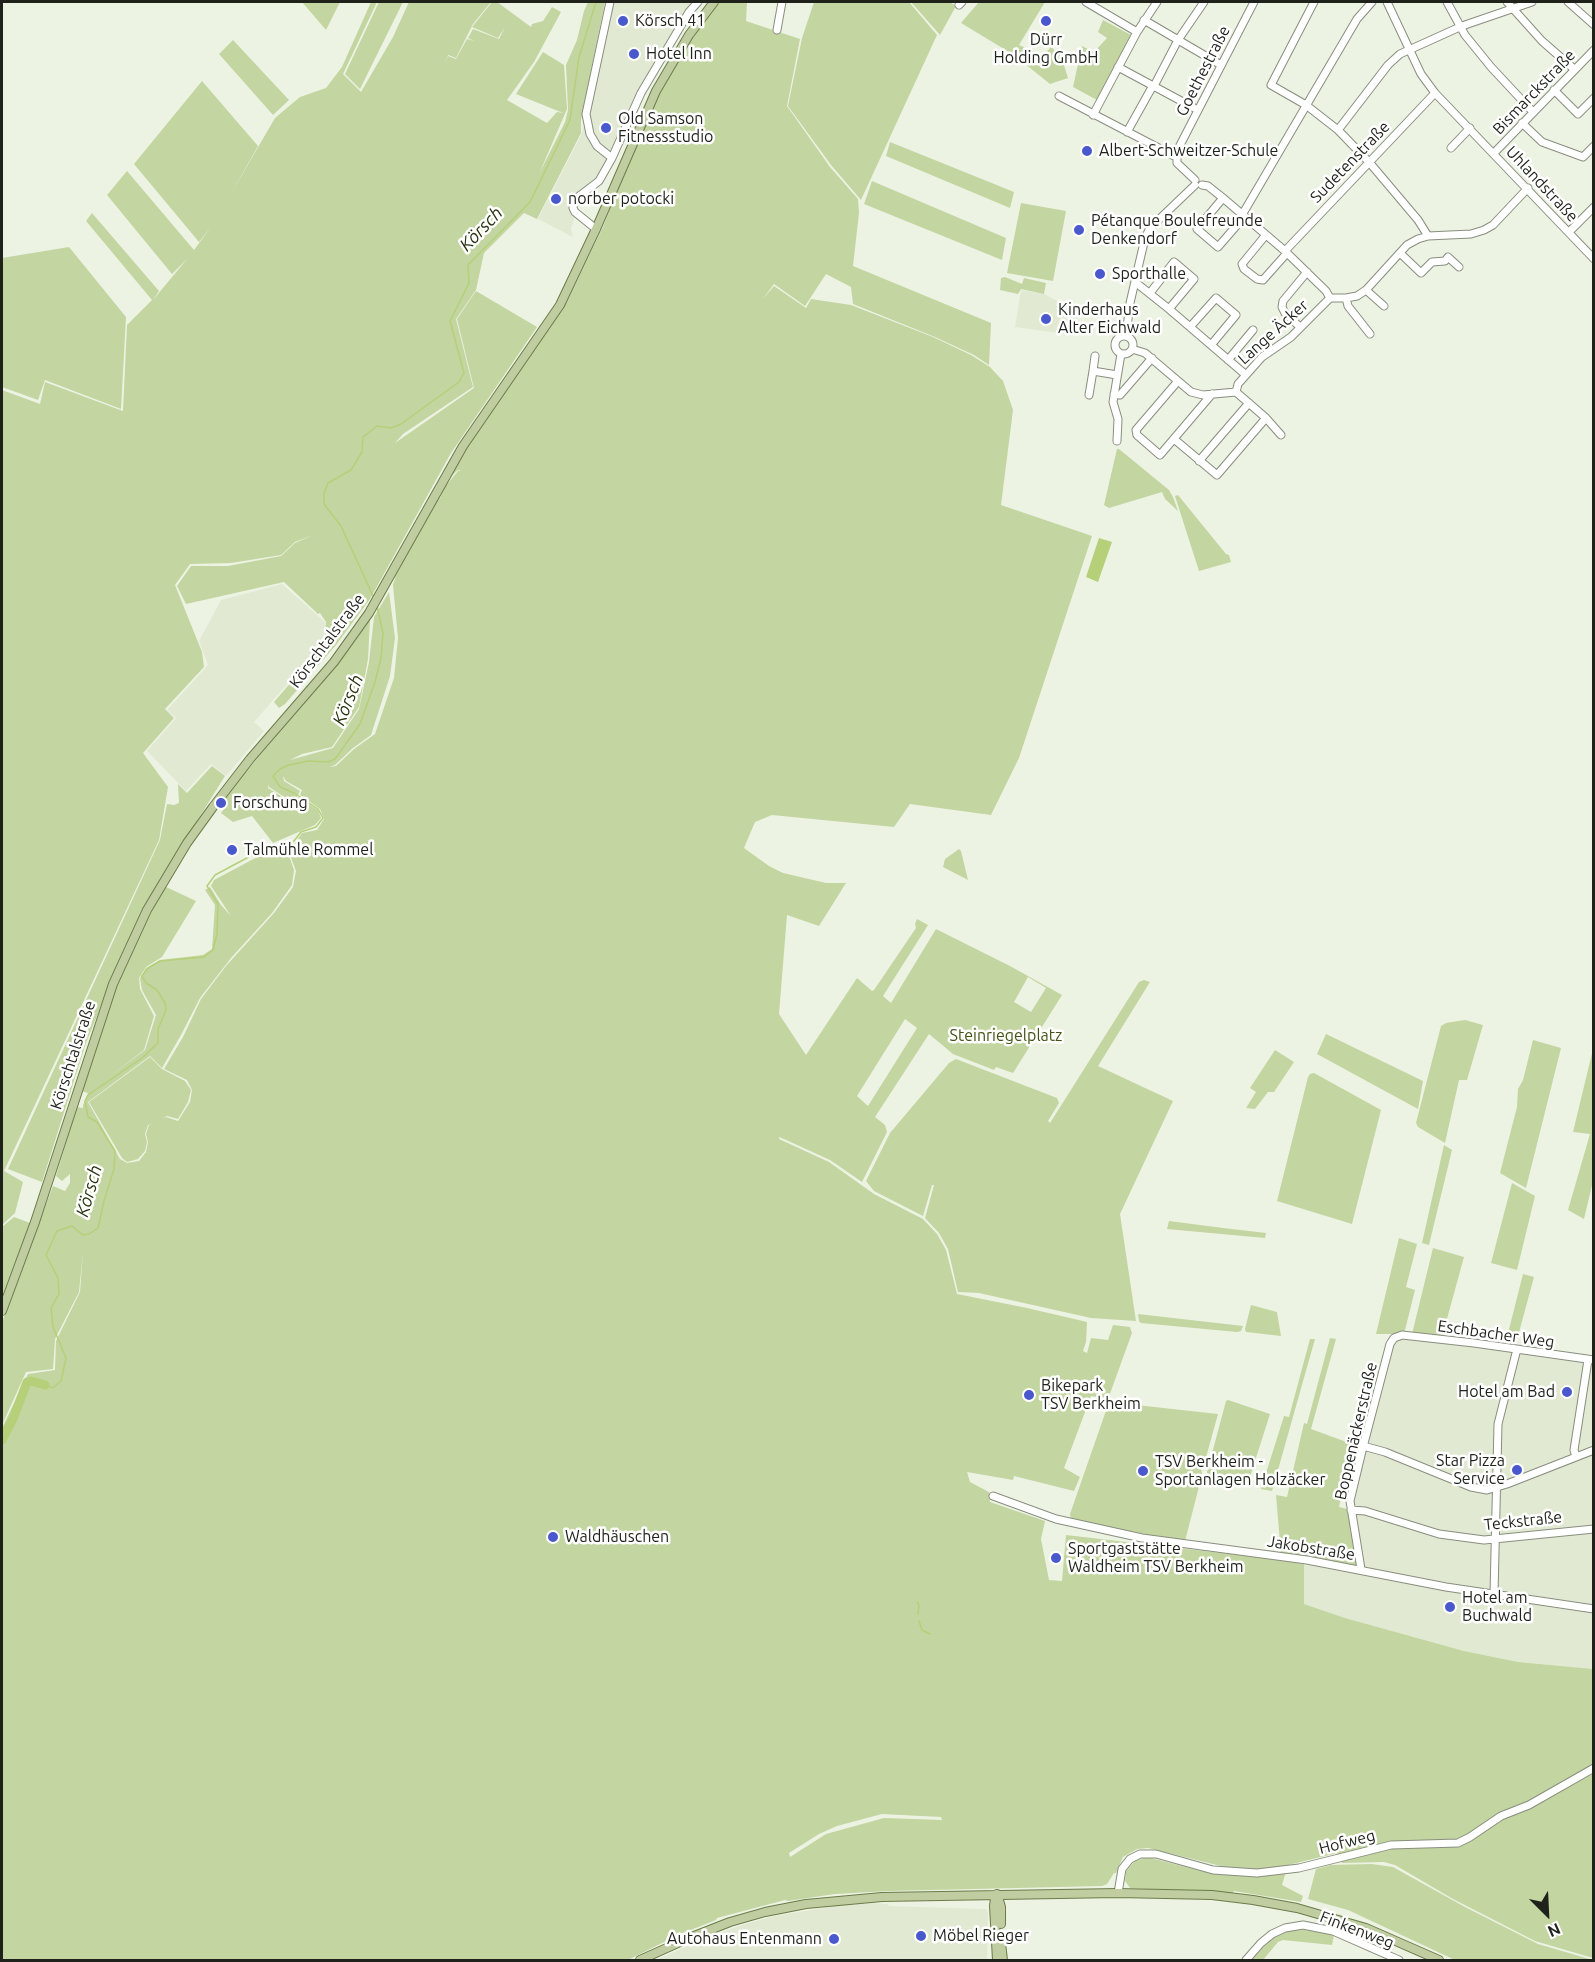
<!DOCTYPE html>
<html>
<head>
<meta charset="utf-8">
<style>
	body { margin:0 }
	#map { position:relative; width:1595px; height:1962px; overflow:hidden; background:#edf3e3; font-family:Ubuntu,sans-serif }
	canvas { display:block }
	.frame { position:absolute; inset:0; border:3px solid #1f211b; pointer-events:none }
	.north { position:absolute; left:1517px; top:1884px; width:60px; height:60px; -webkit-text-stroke:4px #fff; paint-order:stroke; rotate:156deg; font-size:16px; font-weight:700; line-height:24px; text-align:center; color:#1f211b }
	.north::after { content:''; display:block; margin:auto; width:21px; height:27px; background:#1f211b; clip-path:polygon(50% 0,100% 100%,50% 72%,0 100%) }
</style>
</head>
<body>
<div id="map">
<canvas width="1595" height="1962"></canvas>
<div class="frame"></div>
<div class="north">N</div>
</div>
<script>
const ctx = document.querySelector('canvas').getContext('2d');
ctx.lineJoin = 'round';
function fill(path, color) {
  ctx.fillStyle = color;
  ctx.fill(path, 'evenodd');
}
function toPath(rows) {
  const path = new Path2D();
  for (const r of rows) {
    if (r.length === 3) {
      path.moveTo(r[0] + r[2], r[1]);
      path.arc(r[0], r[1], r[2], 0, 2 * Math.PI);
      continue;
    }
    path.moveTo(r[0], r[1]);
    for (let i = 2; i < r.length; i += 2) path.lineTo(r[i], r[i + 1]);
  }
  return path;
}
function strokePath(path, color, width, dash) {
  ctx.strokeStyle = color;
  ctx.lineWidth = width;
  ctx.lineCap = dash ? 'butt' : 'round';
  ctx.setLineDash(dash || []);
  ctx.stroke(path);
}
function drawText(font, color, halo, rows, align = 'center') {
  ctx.font = font + ' Ubuntu,sans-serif';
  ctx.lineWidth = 5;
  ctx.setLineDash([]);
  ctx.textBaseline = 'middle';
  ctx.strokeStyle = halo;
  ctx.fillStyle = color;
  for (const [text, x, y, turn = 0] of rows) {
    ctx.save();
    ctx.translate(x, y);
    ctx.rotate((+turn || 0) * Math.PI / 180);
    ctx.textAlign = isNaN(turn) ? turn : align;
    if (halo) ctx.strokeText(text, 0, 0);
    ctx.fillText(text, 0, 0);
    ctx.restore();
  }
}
const built = toPath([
	[610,2,698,2,641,93,599,181,574,200,575,217,571,228,573,237,538,219,582,133],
	[1021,290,1044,294,1077,311,1073,335,1015,327],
	[282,584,325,622,323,643,254,722,264,731,226,776,211,764,186,791,147,751,176,718,167,710,208,665,199,641,221,600],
	[1403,1339,1474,1346,1593,1363,1593,1669,1518,1662,1464,1651,1345,1618,1304,1604,1304,1564,1362,1573,1353,1497,1393,1344,1395,1341],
	[872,1903,888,1904,889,1906,986,1909,988,1913,987,1960,656,1960,703,1939,742,1925,774,1916,835,1906]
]);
const green = toPath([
	[302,2,340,2,326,30],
	[371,2,377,2,343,74,361,92,393,37,409,2,491,2,473,24,456,58,448,55,445,63,448,56,456,59,467,39,474,41,468,38,473,29,499,39,505,27,498,38,472,27,492,2,497,2,531,27,532,24,543,21,552,7,561,12,534,62,507,100,547,123,557,112,563,113,516,94,543,52,564,65,567,109,539,174,565,122,568,110,566,65,577,40,584,11,588,2,605,2,581,120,581,133,537,219,524,213,484,253,476,290,456,319,473,387,403,434,395,443,474,388,457,319,476,291,537,327,451,453,370,599,336,645,285,704,279,708,274,702,324,644,326,622,320,613,318,614,284,582,186,604,177,586,191,566,228,566,281,556,295,543,313,535,295,542,281,555,231,563,190,564,175,585,202,652,204,667,165,709,174,718,143,753,168,787,159,840,4,1171,23,1182,15,1213,2,1225,2,390,40,404,45,382,123,411,127,325,152,300,86,221,92,213,159,291,153,300,187,259,172,274,107,195,127,171,194,250,211,227,199,242,134,164,202,81,258,146,229,197,275,118,300,97,326,88,342,67],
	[379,2,403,2,360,89,345,74],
	[719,2,747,2,746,21,800,39,787,106,830,167,858,199,859,213,853,266,991,323,989,365,974,355,935,337,853,304,851,287,826,274,805,306,774,284,762,300,774,286,806,308,811,299,851,305,933,337,971,355,990,367,1003,381,1013,410,1001,505,1092,536,1019,758,991,815,910,804,894,827,772,815,755,822,744,848,769,866,783,873,826,883,846,883,819,926,787,915,779,1014,806,1055,857,978,872,991,874,990,916,928,915,924,917,919,928,925,883,996,891,1003,936,929,1010,966,1062,995,1013,1073,996,1067,994,1070,953,1054,929,1034,875,1117,885,1125,887,1132,862,1182,830,1160,784,1139,779,1137,779,1139,829,1162,874,1194,923,1219,937,1234,946,1250,957,1294,1027,1308,1087,1322,1086,1342,1083,1351,1087,1353,1091,1338,1108,1340,1113,1325,1130,1327,1132,1333,1108,1399,1091,1396,1064,1468,1080,1477,1074,1491,1014,1476,1013,1480,967,1472,970,1482,989,1492,990,1502,1045,1521,1041,1539,1049,1580,1062,1581,1066,1535,1281,1560,1304,1564,1304,1604,1345,1618,1464,1651,1518,1662,1593,1669,1593,1958,1535,1941,1453,1899,1395,1865,1384,1862,1343,1863,1339,1861,1337,1853,1288,1865,1282,1885,1303,1896,1301,1902,1234,1891,1232,1894,1130,1888,1125,1881,1126,1871,1135,1861,1147,1857,1209,1873,1225,1875,1225,1867,1148,1848,1137,1849,1123,1857,1116,1873,1114,1873,1107,1884,1102,1886,889,1891,835,1894,788,1901,785,1900,717,1918,716,1920,678,1935,628,1960,2,1960,2,1428,28,1374,55,1370,56,1341,80,1292,83,1252,79,1292,55,1339,53,1369,26,1372,2,1425,2,1322,53,1186,65,1191,70,1183,70,1174,62,1181,56,1176,77,1107,83,1108,83,1105,88,1093,81,1091,113,991,164,886,196,901,162,957,146,967,139,978,140,989,154,1016,144,1050,110,1076,145,1050,156,1015,142,990,140,978,146,968,160,960,203,955,212,949,215,905,205,890,210,887,221,905,231,916,211,886,214,880,261,855,290,847,288,853,294,870,292,885,272,913,231,958,200,998,181,1035,162,1068,150,1056,88,1102,120,1159,127,1163,139,1161,146,1152,148,1142,146,1134,149,1125,153,1123,148,1125,145,1134,147,1142,145,1151,138,1159,127,1162,122,1158,89,1102,150,1057,162,1069,185,1081,191,1090,188,1102,178,1119,167,1116,161,1119,166,1117,178,1121,190,1102,192,1090,187,1080,164,1069,183,1037,201,999,226,966,274,913,293,887,296,871,289,852,295,843,302,833,317,830,324,819,320,809,300,795,302,790,286,781,283,776,284,781,300,791,294,803,269,787,269,784,268,788,294,804,299,797,318,810,321,818,315,825,273,843,252,816,233,822,221,813,228,804,222,800,337,665,370,619,368,659,359,707,332,747,302,754,290,760,333,748,359,709,369,662,374,617,389,592,395,638,390,676,371,735,353,748,335,765,329,767,336,766,354,749,375,734,394,678,398,638,393,585,396,575,442,489,439,501,444,488,458,471,461,471,458,470,447,480,487,416,567,302,603,227,648,113,698,27],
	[1028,977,1046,988,1031,1012,1014,1002],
	[905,1019,917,1028,868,1106,857,1096],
	[882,1814,941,1817,942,1820,884,1818,826,1834,790,1857,789,1853,819,1834,837,1826],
	[814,2,909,2,937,35,861,200,831,165,788,106,802,38],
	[911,2,950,2,956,6,940,35],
	[979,2,1045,2,1019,45,1043,56,1051,47,1061,56,1068,78,1050,84,1014,55,961,23],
	[1103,20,1131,35,1097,100,1073,87,1082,46,1094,52,1107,38,1098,32],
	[233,40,289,100,273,115,219,54],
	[890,142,1014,192,1010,208,886,156],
	[872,181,1006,238,1002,260,864,204],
	[1021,203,1066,211,1053,281,1007,273],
	[69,247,126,317,121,409,45,380,38,400,2,387,2,258],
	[1005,277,1022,284,1024,278,1046,283,1044,294,1021,289,1018,294,1000,290,1001,278],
	[1117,449,1119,449,1169,490,1173,497,1178,511,1165,499,1162,492,1109,508,1104,505],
	[1178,495,1226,554,1229,555,1231,562,1199,571,1175,496],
	[212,766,225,776,152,893,124,949,86,1043,42,1182,8,1169,160,840,167,804,174,805,179,803,178,784,187,793],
	[959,849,961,851,968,880,943,867,945,859],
	[1144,980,1150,982,1098,1066,1173,1101,1120,1214,1136,1321,1091,1318,979,1293,958,1292,948,1249,939,1233,925,1218,934,1185,932,1185,923,1216,874,1191,866,1181,890,1133,949,1063,956,1059,1057,1098,1059,1103,1048,1121,1050,1123,1139,982],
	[1465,1020,1483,1025,1467,1080,1459,1080,1445,1143,1418,1127,1416,1123,1441,1026,1446,1023],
	[1326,1034,1423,1081,1418,1109,1317,1054],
	[1533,1040,1561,1048,1526,1188,1500,1173,1517,1107,1518,1089,1523,1080],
	[1593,1049,1593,1181,1584,1219,1568,1210,1590,1134,1573,1132],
	[1275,1050,1294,1062,1274,1092,1268,1092,1255,1109,1246,1108,1256,1092,1250,1088],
	[1314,1073,1381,1110,1352,1224,1277,1201,1308,1077,1310,1074],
	[1444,1145,1452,1150,1429,1245,1422,1243],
	[1512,1183,1535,1196,1517,1270,1491,1263],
	[14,1217,30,1223,2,1296,2,1227],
	[1169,1221,1223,1228,1266,1233,1265,1238,1167,1229],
	[1399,1238,1417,1244,1406,1287,1415,1290,1404,1334,1376,1334],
	[1433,1248,1464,1257,1442,1337,1412,1334],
	[1523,1274,1534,1277,1515,1347,1505,1345],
	[1251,1305,1277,1312,1281,1336,1246,1332,1245,1329],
	[1138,1314,1243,1326,1241,1331,1237,1332,1141,1323,1139,1321],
	[1330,1338,1336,1339,1311,1429,1352,1444,1339,1507,1347,1509,1358,1563,1354,1566,1281,1554,1276,1495,1287,1497,1304,1423,1307,1424],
	[1310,1339,1315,1339,1272,1491,1261,1489,1284,1416,1289,1417],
	[1228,1400,1270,1414,1247,1486,1208,1477,1207,1472,1226,1401],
	[1109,1402,1218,1414,1205,1461,1201,1466,1202,1475,1185,1541,1155,1536,1071,1519,1070,1514],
	[1372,1864,1393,1867,1465,1907,1538,1944,1593,1960,1455,1960,1348,1910,1308,1899,1316,1869,1331,1865],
	[1298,1929,1331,1934,1334,1935,1332,1945,1283,1940,1278,1942,1263,1960,1251,1960,1272,1938,1285,1931]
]);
const water = toPath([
	[1099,538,1112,542,1098,582,1086,577]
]);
const stream = toPath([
	[374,598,341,526,324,504,324,493,328,483,351,470,362,452,363,437,377,426,391,428,401,424,459,382,464,373,450,321,469,283,468,265,530,202,570,120,579,57,596,2],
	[45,1385,53,1388,61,1381,66,1358,53,1327,51,1308,59,1294,58,1278,46,1255,57,1231,72,1226,83,1235,89,1234,98,1228,104,1201,114,1169,115,1151,97,1122,88,1117,85,1101,88,1095,142,1058,158,1043,158,1029,166,1010,165,1003,157,990,146,983,142,976,147,969,160,961,204,957,213,950,217,934,218,904,207,886,215,875,258,852,294,841,301,832,316,827,323,818,318,809,294,793,280,787,273,776,280,769,289,765,308,761,328,762,335,759,360,724,375,682,381,658,383,633,377,606],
	[918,1604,918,1602],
	[918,1614,919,1605],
	[919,1621,922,1630,930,1634]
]);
const river = toPath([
	[2,1440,13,1419,27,1382,31,1381,45,1385]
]);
const minor = toPath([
	[610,2,586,114,590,134,597,146,612,158],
	[1086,2,1137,32],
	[1314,2,1271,85,1306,105,1338,130,1369,162,1418,220,1428,236],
	[1387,2,1421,74,1435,93,1594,259],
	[1447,2,1465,35,1491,67,1533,112],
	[1507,2,1542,41,1574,69],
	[1568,2,1594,25],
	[959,5,962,2],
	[1144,20,1221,65],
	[777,30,782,2],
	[1118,67,1198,110],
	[1554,90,1578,114,1594,98],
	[1059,96,1176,157],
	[1093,115,1137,32,1157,2],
	[1522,123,1542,142,1583,157,1594,146],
	[1338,130,1388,65,1400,54,1462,26,1532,2],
	[1127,132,1151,89,1154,86,1178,40,1204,2],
	[1451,148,1470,128],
	[1494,153,1594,50],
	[1195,180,1177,163,1177,151,1254,2],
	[1202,185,1208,186,1223,198,1285,251,1326,291,1330,298],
	[1223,198,1197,229,1218,247,1244,217],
	[1242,215,1357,19,1372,2],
	[596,229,575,212,573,208,574,200,599,181,612,158,641,93,689,12,698,2],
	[1569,232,1594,207],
	[1265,236,1242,264,1244,269,1257,279,1263,280,1287,253],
	[1285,251,1435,93],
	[1400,253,1421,273,1432,262,1445,261,1448,257,1459,267],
	[1135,282,1169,309,1246,375],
	[1366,290,1384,306],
	[1150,293,1174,262,1194,279,1169,309],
	[1346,298,1348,306,1370,334],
	[1190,327,1216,298,1236,315,1211,345],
	[1300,327,1285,313,1282,307,1283,301,1307,272],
	[1124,345,9],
	[1126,336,1130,303,1145,238,1150,228,1195,185],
	[1132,349,1145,353,1191,392,1203,395,1236,392],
	[1228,360,1253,330],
	[1093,371,1095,356],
	[1178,381,1136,430,1137,435,1160,455,1212,394],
	[1236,392,1238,384,1262,357,1291,337,1330,298,1346,298,1357,296,1366,290,1407,245,1418,239,1428,236,1471,234,1484,230,1493,225,1528,188],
	[1236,392,1266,418,1281,435],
	[1114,394,1120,395,1152,358],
	[1089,395,1093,371,1117,375],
	[1174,439,1217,475,1266,418],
	[1117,441,1118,419,1113,402,1121,354],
	[1199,461,1249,403],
	[1363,1446,1385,1452,1471,1487,1487,1490,1507,1484,1594,1450],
	[1576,1457,1574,1450,1588,1360],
	[993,1496,1056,1519,1142,1538,1307,1560,1446,1587,1594,1609],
	[1351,1510,1365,1511,1439,1534,1484,1540,1594,1529],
	[1361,1569,1350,1501,1362,1451,1390,1344,1394,1338,1402,1335,1474,1343,1594,1360],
	[1494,1594,1498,1424,1517,1349],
	[1118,1893,1122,1869,1130,1859,1140,1854,1156,1854,1213,1870,1257,1873,1299,1868,1391,1845,1458,1843,1470,1837,1501,1816,1529,1805,1594,1768],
	[1246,1960,1261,1943,1272,1934,1285,1928,1303,1925,1333,1931,1399,1960]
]);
const major = toPath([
	[2,1311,35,1222,113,984,147,910,187,843,213,807,250,759,334,662,369,613,463,446,560,305,596,229,656,91,689,35,714,2],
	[997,1894,995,1898,994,1906,997,1960],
	[997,1894,1001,1907,1001,1924],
	[1001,1943,1003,1960],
	[640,1960,689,1938,730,1922,765,1912,806,1904,882,1897,1118,1893,1212,1895,1253,1900,1297,1908,1366,1928,1439,1960]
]);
const markers = [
	[623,21,6,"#4958cd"],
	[1046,21,6,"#4958cd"],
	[634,54,6,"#4958cd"],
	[606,128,6,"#4958cd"],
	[1087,151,6,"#4958cd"],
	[556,199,6,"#4958cd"],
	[1079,230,6,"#4958cd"],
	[1100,274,6,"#4958cd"],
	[1046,319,6,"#4958cd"],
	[221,803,6,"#4958cd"],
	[232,850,6,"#4958cd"],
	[1567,1392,6,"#4958cd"],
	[1029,1395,6,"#4958cd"],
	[1517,1470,6,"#4958cd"],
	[1143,1471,6,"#4958cd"],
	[553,1537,6,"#4958cd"],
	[1056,1558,6,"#4958cd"],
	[1450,1607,6,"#4958cd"],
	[921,1936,6,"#4958cd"],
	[834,1939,6,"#4958cd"]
];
const poiNames = [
	["Körsch 41",635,21],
	["Dürr",1046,40,"center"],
	["Holding GmbH",1046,58,"center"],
	["Hotel Inn",646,54],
	["Old Samson",618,119],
	["Fitnessstudio",618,137],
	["Albert-Schweitzer-Schule",1099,151],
	["norber potocki",568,199],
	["Pétanque Boulefreunde",1091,221],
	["Denkendorf",1091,239],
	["Sporthalle",1112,274],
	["Kinderhaus",1058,310],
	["Alter Eichwald",1058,328],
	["Forschung",233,803],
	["Talmühle Rommel",244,850],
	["Bikepark",1041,1386],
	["TSV Berkheim",1041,1404],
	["Hotel am Bad",1555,1392,"right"],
	["Star Pizza",1505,1461,"right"],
	["Service",1505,1479,"right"],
	["TSV Berkheim -",1155,1462],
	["Sportanlagen Holzäcker",1155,1480],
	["Waldhäuschen",565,1537],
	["Sportgaststätte",1068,1549],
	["Waldheim TSV Berkheim",1068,1567],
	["Hotel am",1462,1598],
	["Buchwald",1462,1616],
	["Möbel Rieger",933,1936],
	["Autohaus Entenmann",822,1939,"right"]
];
const streetNames = [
	["Goethestraße",1203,71,-63],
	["Bismarckstraße",1534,92,-46],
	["Sudetenstraße",1350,162,-46],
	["Uhlandstraße",1542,184,47],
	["Lange Äcker",1273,332,-42],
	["Körschtalstraße",327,641,-53],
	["Körschtalstraße",73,1055,-72],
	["Eschbacher Weg",1496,1334,8],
	["Boppenäckerstraße",1356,1431,-77],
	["Teckstraße",1523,1521,-6],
	["Jakobstraße",1311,1548,9],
	["Hofweg",1347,1842,-14],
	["Finkenweg",1357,1930,21]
];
const parkNames = [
	["Steinriegelplatz",1006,1036]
];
const waterNames = [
	["Körsch",481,229,-46],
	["Körsch",348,700,-68],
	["Körsch",89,1191,-74]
];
fill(built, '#e1e9d2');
fill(green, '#c3d5a0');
fill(water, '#b5d079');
strokePath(stream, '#b5d079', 1.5);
strokePath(river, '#b5d079', 9);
strokePath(minor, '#888e7f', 9);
strokePath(major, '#6c7b49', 10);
strokePath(minor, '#fff', 7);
strokePath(major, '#bfcda1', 8);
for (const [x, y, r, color] of markers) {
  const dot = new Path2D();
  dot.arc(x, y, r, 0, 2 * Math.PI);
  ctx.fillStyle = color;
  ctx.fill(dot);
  strokePath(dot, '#fff', 2);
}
drawText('16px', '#1f211b', '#fff', poiNames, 'left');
drawText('16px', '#1f211b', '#fff', streetNames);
drawText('16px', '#435315', '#fff', parkNames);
drawText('italic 18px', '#28320e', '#fff', waterNames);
</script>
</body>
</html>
